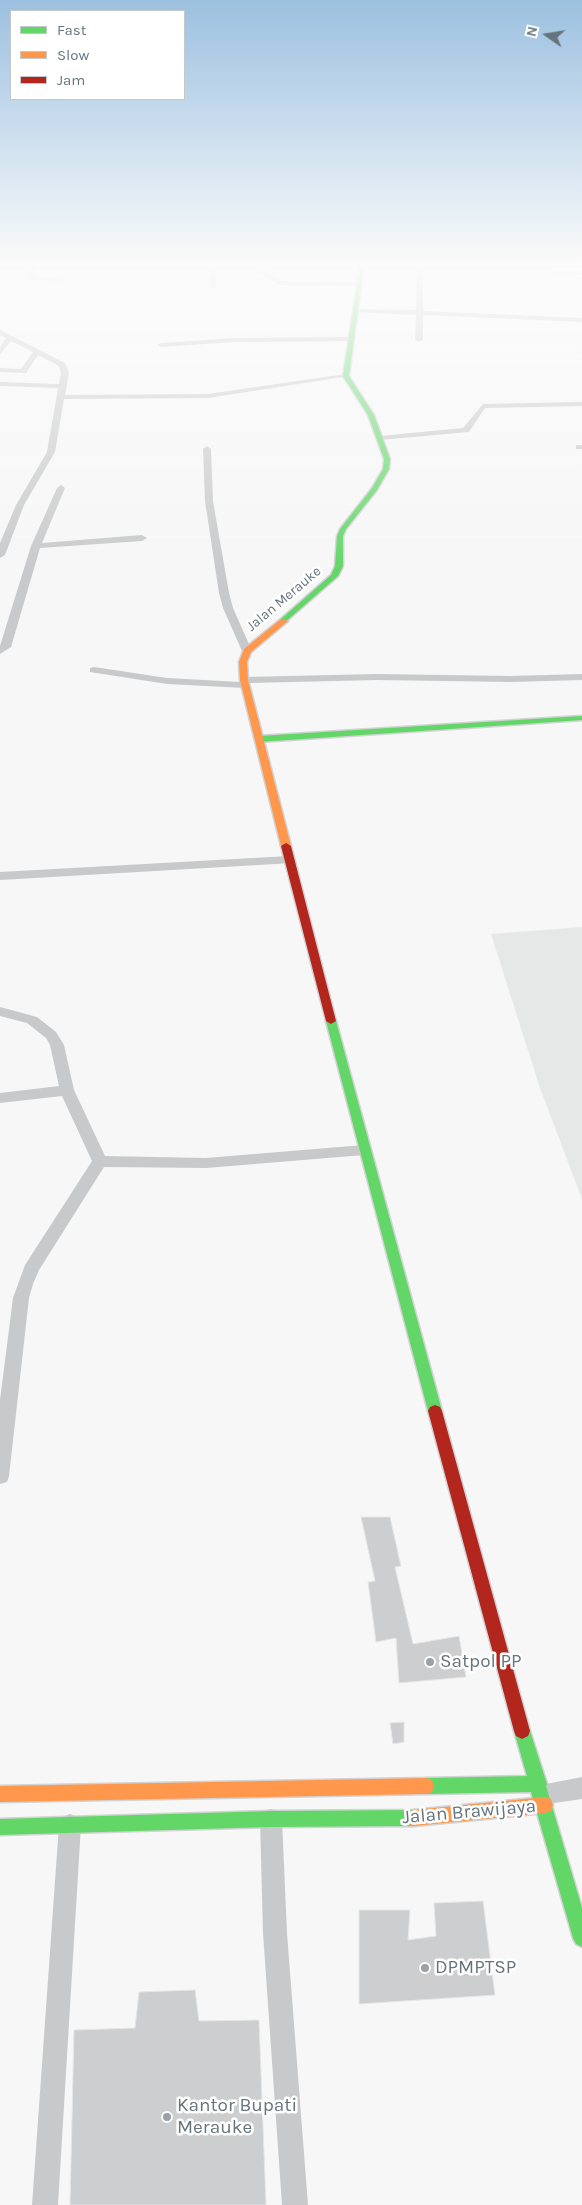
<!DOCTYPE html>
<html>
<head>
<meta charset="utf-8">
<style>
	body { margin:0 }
	#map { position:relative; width:582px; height:2205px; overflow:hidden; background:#f7f7f7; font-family:Karla,sans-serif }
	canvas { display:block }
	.legend { position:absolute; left:10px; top:10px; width:175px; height:90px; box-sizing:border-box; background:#fff; border:1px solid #c2c8cb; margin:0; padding:6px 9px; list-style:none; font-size:15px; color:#66757d }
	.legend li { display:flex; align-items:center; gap:10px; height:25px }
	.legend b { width:25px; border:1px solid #c2c8cb }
	.north { position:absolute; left:522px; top:10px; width:50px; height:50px; -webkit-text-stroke:4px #fff; paint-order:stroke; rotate:283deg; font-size:14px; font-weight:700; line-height:20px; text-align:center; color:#66757d }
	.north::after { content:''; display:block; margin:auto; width:18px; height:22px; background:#66757d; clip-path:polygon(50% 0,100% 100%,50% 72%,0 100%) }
</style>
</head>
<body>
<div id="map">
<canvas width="582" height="2205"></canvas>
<ul class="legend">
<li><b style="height:6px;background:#63d668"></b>Fast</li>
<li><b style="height:6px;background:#ff974d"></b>Slow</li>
<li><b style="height:6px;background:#b3261e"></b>Jam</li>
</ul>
<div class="north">N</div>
</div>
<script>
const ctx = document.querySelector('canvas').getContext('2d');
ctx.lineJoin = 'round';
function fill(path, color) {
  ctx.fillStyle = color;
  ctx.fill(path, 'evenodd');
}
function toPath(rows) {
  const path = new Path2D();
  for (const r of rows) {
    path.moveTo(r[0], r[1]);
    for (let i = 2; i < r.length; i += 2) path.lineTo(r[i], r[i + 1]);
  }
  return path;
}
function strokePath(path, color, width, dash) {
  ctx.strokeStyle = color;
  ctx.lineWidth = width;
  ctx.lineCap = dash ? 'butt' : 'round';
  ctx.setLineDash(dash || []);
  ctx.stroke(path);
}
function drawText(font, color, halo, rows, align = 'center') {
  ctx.font = font + ' Karla,sans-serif';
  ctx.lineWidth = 5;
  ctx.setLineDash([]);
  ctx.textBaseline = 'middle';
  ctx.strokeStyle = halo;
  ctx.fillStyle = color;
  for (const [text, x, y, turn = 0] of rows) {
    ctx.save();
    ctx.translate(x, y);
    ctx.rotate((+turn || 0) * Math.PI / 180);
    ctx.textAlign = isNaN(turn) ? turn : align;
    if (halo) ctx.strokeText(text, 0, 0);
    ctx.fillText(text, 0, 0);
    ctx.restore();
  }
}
const built = toPath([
	[582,927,582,1199,540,1088,491,934]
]);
const building = toPath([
	[361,1517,390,1517,401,1566,395,1567,413,1644,459,1636,466,1677,399,1683,396,1638,376,1642,368,1582,375,1581,361,1517],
	[404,1722,404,1742,393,1744,390,1723,404,1722],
	[483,1901,495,1995,359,2004,359,1910,410,1910,408,1940,436,1936,434,1903,483,1901],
	[195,1990,199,2021,259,2020,266,2205,70,2205,74,2030,135,2028,139,1992,195,1990]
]);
const street = toPath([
	[33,265,39,265,32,276,65,279,62,281,26,279,33,265],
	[210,265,216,265,216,287,213,289,210,287,210,265],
	[417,265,423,265,423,311,582,318,582,322,423,315,423,340,419,342,415,340,416,315,353,312,355,309,416,310,417,265],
	[260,270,277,277,281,281,358,282,361,284,358,286,279,285,260,272,260,270],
	[555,271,582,271,582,275,553,274,555,271],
	[0,330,65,363,69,373,65,395,208,394,346,374,350,376,208,398,64,399,55,452,24,505,5,555,0,558,0,543,16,505,47,452,58,388,0,386,0,382,59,384,61,373,59,366,38,355,26,373,0,372,0,368,21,369,33,352,11,341,0,354,0,347,6,338,0,335,0,330],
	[352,337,355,341,234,342,161,347,157,345,161,343,234,338,352,337],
	[582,402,582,406,485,408,469,432,380,440,376,438,380,436,463,428,483,404,582,402],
	[576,445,582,445,582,449,576,449,576,445],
	[207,446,211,449,213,501,229,593,233,608,252,651,247,654,242,651,223,608,219,593,205,501,203,449,207,446],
	[61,485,65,488,42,543,142,535,147,538,142,541,40,548,11,647,0,654,0,646,31,546,57,488,61,485],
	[94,667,167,678,240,682,240,678,244,677,377,674,511,676,582,674,582,680,511,682,377,680,249,683,249,687,245,688,167,684,90,672,90,668,94,667],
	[289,856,293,857,295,860,293,863,0,880,0,872,289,856],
	[0,1007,37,1017,56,1032,64,1045,74,1090,105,1156,206,1158,364,1145,369,1146,372,1150,369,1154,364,1155,206,1168,104,1167,39,1270,33,1284,29,1298,9,1476,7,1482,0,1484,0,1400,13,1298,25,1265,92,1161,62,1096,0,1103,0,1093,59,1086,50,1045,46,1038,27,1023,0,1016,0,1007],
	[582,1777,582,1799,554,1803,546,1800,543,1792,546,1784,582,1777],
	[271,1809,279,1812,282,1820,287,1933,308,2205,282,2205,263,1933,260,1820,263,1812,271,1809],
	[70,1814,78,1817,81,1825,58,2205,32,2205,59,1825,62,1817,70,1814]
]);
const fast = toPath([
	[360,265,364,265,349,376,374,415,390,459,389,469,377,490,346,529,343,536,343,566,338,576,284,623,280,621,281,619,331,575,335,566,337,536,340,529,372,488,383,469,384,459,368,415,343,376,360,265],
	[582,716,582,720,259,742,255,739,259,736,582,716],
	[331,1018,336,1021,442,1411,440,1415,435,1417,430,1415,428,1411,326,1021,331,1018],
	[522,1723,528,1726,530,1731,547,1784,546,1786,582,1908,582,1947,576,1944,573,1938,531,1792,426,1794,420,1792,418,1786,420,1780,426,1778,527,1776,514,1731,516,1726,522,1723],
	[414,1810,420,1812,422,1818,420,1824,414,1826,271,1827,0,1835,0,1819,271,1811,414,1810]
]);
const slow = toPath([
	[281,619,288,621,251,652,247,662,248,680,291,846,286,849,281,846,240,680,239,662,244,649,281,619],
	[426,1778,432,1780,434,1786,432,1792,426,1794,0,1802,0,1786,426,1778],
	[545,1797,551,1799,553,1805,551,1811,545,1813,414,1826,408,1824,406,1818,408,1812,414,1810,545,1797]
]);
const jam = toPath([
	[286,843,291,846,336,1021,331,1024,326,1021,281,846,286,843],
	[435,1405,440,1407,442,1411,530,1731,528,1736,522,1739,516,1736,514,1731,428,1411,430,1407,435,1405]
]);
const markers = [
	[430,1662,5,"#99a2a8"],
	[425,1968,5,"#99a2a8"],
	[167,2117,5,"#99a2a8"]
];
const farStreetnames = [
	["Jalan Merauke",284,599,-40]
];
const nearPoinames = [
	["Satpol PP",440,1662],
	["DPMPTSP",435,1968],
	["Kantor Bupati",177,2106],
	["Merauke",177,2128]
];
const nearStreetnames = [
	["Jalan Brawijaya",469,1812,-5]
];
fill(built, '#e6e7e7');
fill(building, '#cccecf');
strokePath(building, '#e6e6e6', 1);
strokePath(fast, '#d2d3d4', 3);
strokePath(slow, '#d2d3d4', 3);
strokePath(jam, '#d2d3d4', 3);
fill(street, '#c8c9ca');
fill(fast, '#63d668');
fill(slow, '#ff974d');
fill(jam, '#b3261e');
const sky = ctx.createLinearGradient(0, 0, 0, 573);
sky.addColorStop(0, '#9cc0e0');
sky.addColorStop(0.46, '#fbfbfb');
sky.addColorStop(1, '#fbfbfb00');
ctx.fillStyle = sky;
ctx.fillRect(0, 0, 582, 573);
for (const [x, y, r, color] of markers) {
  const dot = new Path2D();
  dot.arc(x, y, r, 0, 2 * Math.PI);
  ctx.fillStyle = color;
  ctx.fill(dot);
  strokePath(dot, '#fff', 2);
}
drawText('14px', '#66757d', '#fff', farStreetnames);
drawText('19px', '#66757d', '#fff', nearPoinames, 'left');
drawText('19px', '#66757d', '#fff', nearStreetnames);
</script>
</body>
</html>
